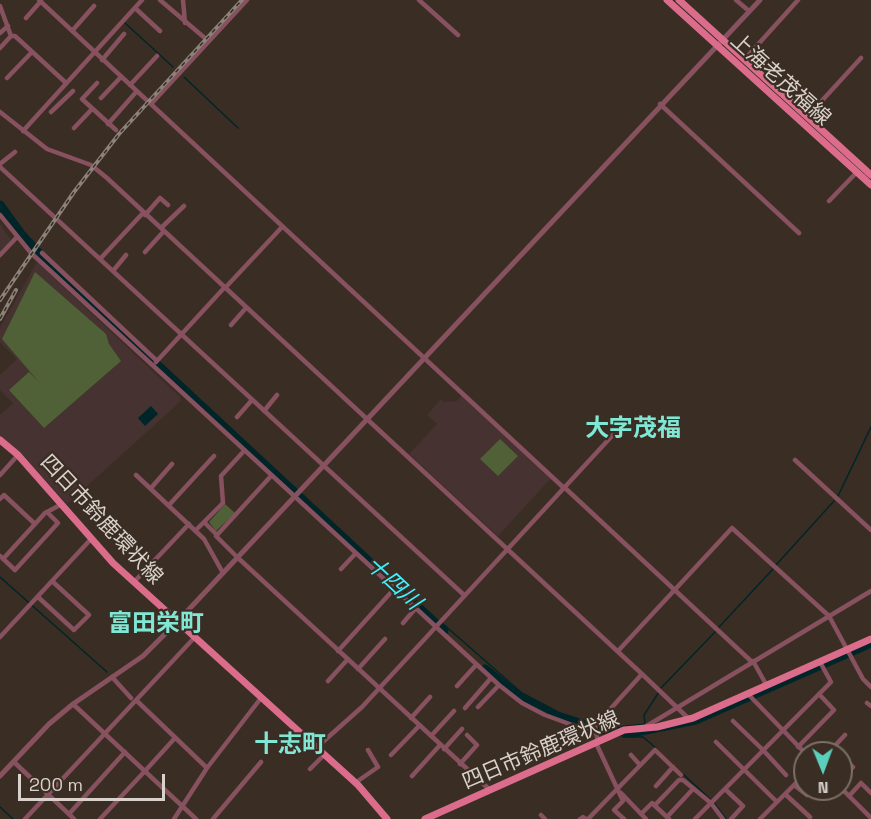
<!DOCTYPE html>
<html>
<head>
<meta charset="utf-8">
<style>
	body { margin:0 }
	#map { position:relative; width:871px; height:819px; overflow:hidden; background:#3a2e24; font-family:"Space Grotesk",sans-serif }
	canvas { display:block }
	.north { position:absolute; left:793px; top:741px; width:60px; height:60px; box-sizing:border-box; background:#3a2e24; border:2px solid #7a6f67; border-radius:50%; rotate:179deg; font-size:16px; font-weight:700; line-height:24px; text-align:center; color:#d9d1cb }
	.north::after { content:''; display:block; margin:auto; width:21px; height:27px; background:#5bcebc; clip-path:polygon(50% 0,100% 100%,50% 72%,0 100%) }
	.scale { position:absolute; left:18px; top:774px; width:147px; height:27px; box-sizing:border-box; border:3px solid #d9d1cb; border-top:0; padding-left:8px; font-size:18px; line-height:21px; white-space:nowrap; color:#d9d1cb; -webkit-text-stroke:4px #3a2e24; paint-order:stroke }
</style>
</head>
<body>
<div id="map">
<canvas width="871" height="819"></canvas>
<div class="north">N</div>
<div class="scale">200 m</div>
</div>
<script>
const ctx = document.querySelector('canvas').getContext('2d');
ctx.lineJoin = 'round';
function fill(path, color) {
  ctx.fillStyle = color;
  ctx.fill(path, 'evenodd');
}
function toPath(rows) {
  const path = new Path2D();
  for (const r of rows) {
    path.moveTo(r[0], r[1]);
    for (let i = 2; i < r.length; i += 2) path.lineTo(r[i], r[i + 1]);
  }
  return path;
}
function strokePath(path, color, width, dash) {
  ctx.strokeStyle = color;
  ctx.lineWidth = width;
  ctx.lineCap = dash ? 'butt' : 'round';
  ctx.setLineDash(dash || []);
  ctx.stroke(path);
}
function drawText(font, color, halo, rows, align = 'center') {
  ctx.font = font + ' "Space Grotesk","Noto Sans JP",sans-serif';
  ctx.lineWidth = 4.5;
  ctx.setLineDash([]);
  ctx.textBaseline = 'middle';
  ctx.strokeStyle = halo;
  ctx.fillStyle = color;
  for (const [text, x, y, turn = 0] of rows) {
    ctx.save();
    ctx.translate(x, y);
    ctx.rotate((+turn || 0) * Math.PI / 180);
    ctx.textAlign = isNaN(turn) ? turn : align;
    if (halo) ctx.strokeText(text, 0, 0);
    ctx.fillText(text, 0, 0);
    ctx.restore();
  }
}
const education = toPath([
	[0,224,11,240,0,251],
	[37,262,180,397,180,401,170,411,67,504,23,455,0,437,0,415,13,403,0,390,0,375,17,359,0,342,0,328],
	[462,395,551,478,498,536,409,454,437,424,427,415,441,399,444,402,457,401]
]);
const green = toPath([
	[35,272,106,334,109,344,121,361,44,428,9,390,29,372,38,381,2,339],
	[500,439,518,456,498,476,480,459],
	[225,504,235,513,216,531,209,522]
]);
const water = toPath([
	[151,406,158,414,145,426,138,418]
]);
const stream = toPath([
	[125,23,173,67],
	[184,77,238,128],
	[838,496,871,427],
	[776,565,834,501],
	[0,577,107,672],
	[442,623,522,693,560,713,592,723],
	[719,627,773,569],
	[661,688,716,631],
	[600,724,618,727,645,724,644,715,659,692],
	[623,737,643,737,656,748],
	[683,774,711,800],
	[714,803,726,819],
	[0,807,13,819]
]);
const river = toPath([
	[0,205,21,234,52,267,444,631],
	[485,669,522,699,554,715,589,728,631,733,696,720,871,643]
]);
const minor = toPath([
	[39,0,564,488],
	[160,0,206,39],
	[183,0,185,23],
	[419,0,458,35],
	[736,0,749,11],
	[0,6,11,36,15,36,65,82],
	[135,8,160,31],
	[26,18,41,1],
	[72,31,94,6],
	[0,33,8,26],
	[0,48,11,36],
	[102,60,124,34],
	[744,60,798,0],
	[7,78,32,52],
	[97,83,82,99,116,130],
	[130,85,157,56],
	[101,98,121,77],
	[151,104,247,0],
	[660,104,799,233],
	[0,112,47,149,91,165,107,178,642,674,595,726,598,742],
	[51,112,73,91],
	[807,117,861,58],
	[108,124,137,91],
	[74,128,92,109],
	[23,131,142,0],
	[0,164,15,152],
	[0,167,464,595],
	[829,201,857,172],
	[0,215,31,253,499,685,522,703,545,715,594,733],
	[145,215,160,198,168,205],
	[161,228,184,206],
	[145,252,164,231],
	[42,253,157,361],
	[0,255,17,237],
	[100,259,143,213],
	[113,271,126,255],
	[225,288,282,227],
	[231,325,246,308],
	[156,362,224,288],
	[264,411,277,395],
	[237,417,252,400],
	[795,460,871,530],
	[0,475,18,455],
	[136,475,204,539,223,573],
	[564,487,752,662],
	[151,488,172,464],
	[0,499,4,495,35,524],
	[169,505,214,456],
	[204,522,217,535,271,476],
	[196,530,223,503,221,476,244,451],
	[217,535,216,536,237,557,490,790],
	[0,556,15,570,58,523,48,513],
	[3,559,45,513,62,504],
	[341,569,356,553],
	[134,582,189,524],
	[38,597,74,630,89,615,52,581],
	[403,623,415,609],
	[0,637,91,539],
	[338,651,394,589],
	[618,651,732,528,829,616,863,679,871,687],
	[753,661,767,686],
	[358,669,385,639],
	[642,674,689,719],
	[112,677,131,698],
	[328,681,348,659],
	[457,686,476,665],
	[748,694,805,753],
	[137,701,207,768],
	[867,703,871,706],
	[73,704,196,819],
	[478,707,499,685],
	[465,708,491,678],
	[411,718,430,697],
	[733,721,763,750],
	[645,727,871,591],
	[431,736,454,711],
	[716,742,777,802],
	[596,743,623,801,614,810,624,819],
	[798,747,834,710,819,694],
	[316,748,362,707,622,425],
	[444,749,462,729],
	[763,750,786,775],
	[828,753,845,735],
	[391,755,419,726],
	[631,755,640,765],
	[841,755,853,767,841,780],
	[14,762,74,819],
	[460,764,477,745,467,735],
	[310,769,324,755],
	[145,771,175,738],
	[412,776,440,745],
	[355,783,378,767,368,750],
	[794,785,807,795],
	[656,786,673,767],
	[841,788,871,818],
	[725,789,743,806,731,819],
	[621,793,646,819],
	[785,794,810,817],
	[849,796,861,783,871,793],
	[655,805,679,780,683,780,711,803,723,819],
	[69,814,125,752],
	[641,814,652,803,669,819],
	[541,815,545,819],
	[667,817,693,789],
	[25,819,195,637],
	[100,819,145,771],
	[174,819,207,768,261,698],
	[213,819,261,762],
	[580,819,583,817,586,819],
	[588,819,655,750,681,775],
	[695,819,831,682,820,662],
	[760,819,805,774]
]);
const tertiary = toPath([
	[0,776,49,724,73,704,143,656,178,621,760,0]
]);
const primary = toPath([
	[667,0,871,185],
	[679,0,871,175],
	[0,440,18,455,113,563,358,785,387,819],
	[425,819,624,730,657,727,693,718,871,639]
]);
const rail = toPath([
	[0,300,74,192,119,134,242,0],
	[0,319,16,290]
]);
const streetNames = [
	["上海老茂福線",780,80,42],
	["四日市鈴鹿環状線",101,520,47],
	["四日市鈴鹿環状線",541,751,-23]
];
const waterNames = [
	["十四川",393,584,43]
];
const quarterNames = [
	["大字茂福",633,429],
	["富田栄町",156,624],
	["十志町",290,745]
];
fill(education, '#463230');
fill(green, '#506137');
fill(water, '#002528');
strokePath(stream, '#002528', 1.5);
strokePath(river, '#002528', 9);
strokePath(minor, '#87515f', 4.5);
strokePath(tertiary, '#87515f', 5);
strokePath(primary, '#db6c8c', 7);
strokePath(rail, '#8c827a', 4);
strokePath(rail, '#3a2e24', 1.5, [4.5]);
drawText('21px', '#d9d1cb', '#3a2e24', streetNames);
drawText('italic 22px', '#42f0ff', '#3a2e24', waterNames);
drawText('bold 24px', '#80e7d5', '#3a2e24', quarterNames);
</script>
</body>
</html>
